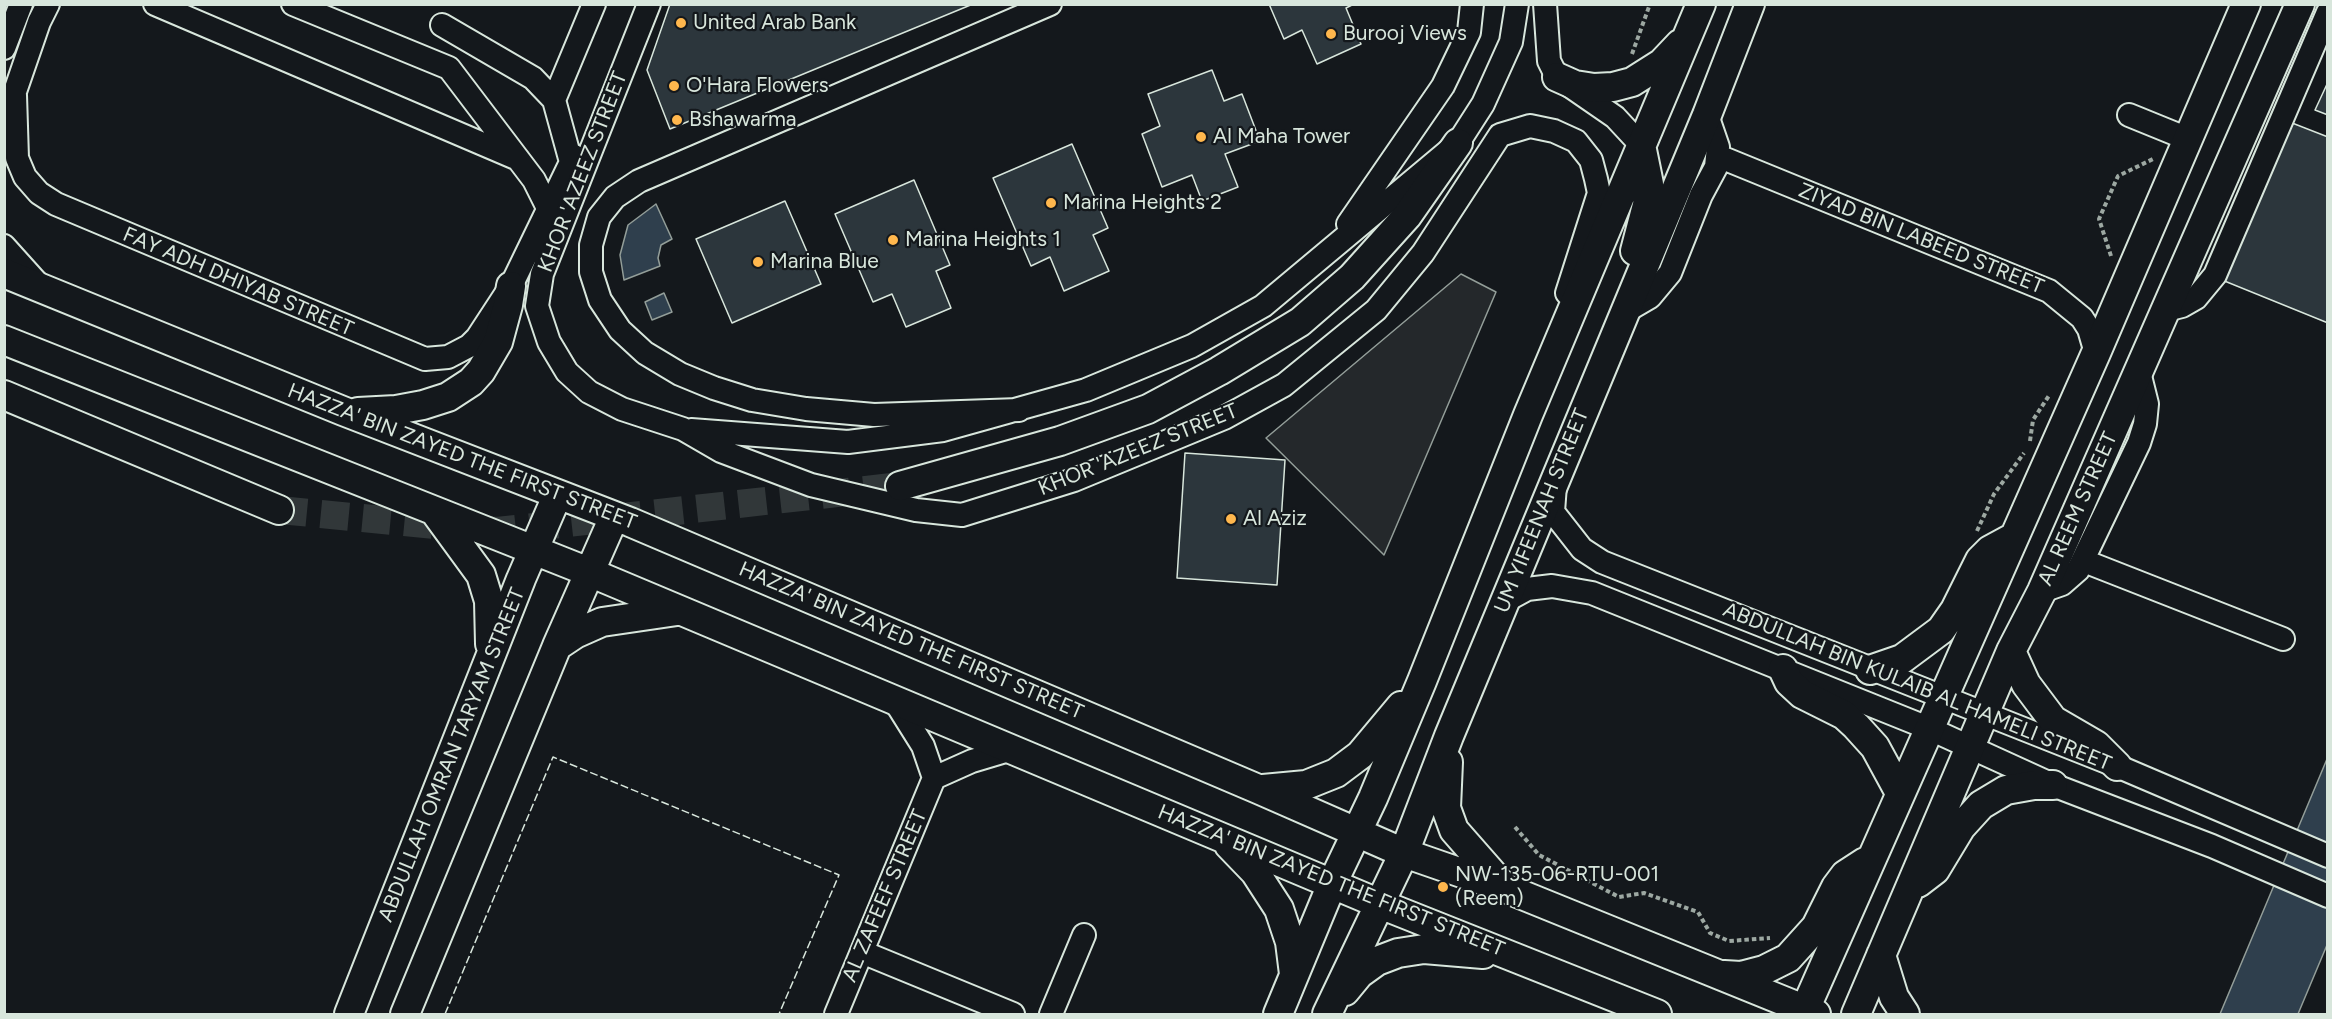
<!DOCTYPE html>
<html>
<head>
<meta charset="utf-8">
<style>
	body { margin:0 }
	#map { position:relative; width:2332px; height:1019px; overflow:hidden; background:#14181c; font-family:Figtree,sans-serif }
	canvas { display:block }
	.frame { position:absolute; inset:0; border:6px solid #d8e6dc; pointer-events:none }
</style>
</head>
<body>
<div id="map">
<canvas width="2332" height="1019"></canvas>
<div class="frame"></div>
</div>
<script>
const ctx = document.querySelector('canvas').getContext('2d');
ctx.lineJoin = 'round';
function fill(path, color) {
  ctx.fillStyle = color;
  ctx.fill(path, 'evenodd');
}
function toPath(rows) {
  const path = new Path2D();
  for (const r of rows) {
    path.moveTo(r[0], r[1]);
    for (let i = 2; i < r.length; i += 2) path.lineTo(r[i], r[i + 1]);
  }
  return path;
}
function strokePath(path, color, width, dash) {
  ctx.strokeStyle = color;
  ctx.lineWidth = width;
  ctx.lineCap = dash ? 'butt' : 'round';
  ctx.setLineDash(dash || []);
  ctx.stroke(path);
}
function drawText(font, color, halo, rows, align = 'center') {
  ctx.font = font + ' Figtree,sans-serif';
  ctx.lineWidth = 4.5;
  ctx.setLineDash([]);
  ctx.textBaseline = 'middle';
  ctx.strokeStyle = halo;
  ctx.fillStyle = color;
  for (const [text, x, y, turn = 0] of rows) {
    ctx.save();
    ctx.translate(x, y);
    ctx.rotate((+turn || 0) * Math.PI / 180);
    ctx.textAlign = isNaN(turn) ? turn : align;
    if (halo) ctx.strokeText(text, 0, 0);
    ctx.fillText(text, 0, 0);
    ctx.restore();
  }
}
const parking = toPath([
	[1461,274,1496,292,1384,555,1266,438,1461,274]
]);
const water = toPath([
	[656,204,672,239,661,245,658,258,660,266,624,280,620,255,628,225,656,204],
	[664,293,672,312,652,320,645,302,664,293],
	[2327,759,2327,945,2298,1014,2220,1014,2327,759]
]);
const building = toPath([
	[973,4,670,129,647,70,670,4,973,4],
	[1269,4,1354,4,1346,8,1361,44,1317,64,1302,30,1284,39,1269,4],
	[1212,70,1224,101,1242,94,1260,141,1225,154,1238,187,1202,201,1192,175,1162,187,1142,134,1160,126,1148,94,1212,70],
	[2328,82,2328,115,2315,110,2328,82],
	[2287,121,2328,137,2328,323,2222,280,2287,121],
	[1072,144,1108,228,1093,235,1109,271,1064,291,1050,257,1031,266,993,178,1072,144],
	[914,180,950,265,936,271,951,308,906,327,892,294,873,302,835,214,914,180],
	[785,201,821,284,732,323,696,239,785,201],
	[1185,453,1285,460,1277,585,1177,578,1185,453]
]);
const majorTunnel = toPath([
	[279,510,497,531,900,486]
]);
const path = toPath([
	[1632,54,1650,4],
	[2111,256,2099,219,2118,176,2153,159],
	[2030,441,2033,420,2050,394],
	[1977,531,1994,494,2024,453],
	[1515,827,1539,855,1619,897,1644,893,1698,912,1710,933,1729,941,1770,938]
]);
const minor = toPath([
	[155,4,518,159],
	[293,4,449,68,534,180,549,210],
	[649,4,542,274,537,306,549,342,567,372,589,392,622,409,683,429,721,451,811,485,916,510,962,515,1074,480,1224,418,1284,385,1376,310,1423,253,1500,135,1530,126,1554,131,1576,141,1591,160,1596,179,1599,193,1567,293],
	[1545,4,1549,61,1557,77,1615,117,1641,145],
	[442,25,533,78,554,100,571,162],
	[4,48,21,4],
	[15,95,17,158,25,177,39,193,56,204,425,359,448,357,469,346,477,338,511,286,574,156],
	[554,100,594,4],
	[9,109,39,22,48,4],
	[2129,115,2188,139],
	[1718,156,2049,291,2082,318,2089,329,2096,353],
	[1348,224,1443,86,1469,32,1472,4],
	[4,246,40,286],
	[2166,310,2182,306,2196,298,2215,275,2328,12],
	[1626,311,1650,297,1670,273,1701,195,1716,167,1718,147,1707,115],
	[1019,410,874,415,806,409,752,400,714,388,680,374,645,353,620,330,600,300,591,272,591,245,599,217,615,197,639,181,1050,4],
	[691,430,848,442,943,430,1086,390,1192,346,1263,306,1458,143,1483,104,1511,42,1517,4],
	[1555,485,1553,512,1582,549,1602,562,2117,766,2328,856],
	[2084,561,2283,639],
	[2042,591,2062,584,2078,570,2139,443,2145,424,2147,404,2139,372],
	[1505,601,1527,589,1552,586,1592,593,1928,728,2053,785,2212,846,2328,896],
	[934,778,972,761,1012,749],
	[862,952,1013,1014],
	[836,1014,934,778,923,746,896,703],
	[1051,1014,1084,935]
]);
const major = toPath([
	[1557,77,1575,85,1594,88,1613,87,1632,82,1662,63,1680,44],
	[1635,251,1647,205,1649,184,1641,145],
	[4,273,343,411,630,522,1258,789,1404,853,1505,888,1816,1014],
	[4,340,589,572,1380,904,1657,1014],
	[4,395,279,510],
	[358,412,396,410,423,405,448,397,471,382,481,371,498,342,508,305,511,286],
	[900,486,1060,441,1148,409,1219,371,1300,322,1352,277,1407,216,1458,143],
	[435,512,481,575,489,601,490,644],
	[557,646,575,634,602,622,677,611],
	[2011,651,2026,684,2053,720,2096,745,2117,766],
	[1783,669,1789,682,1802,694,1844,715,1856,726,1875,747,1900,793],
	[1870,670,1902,659,1941,630,1955,610,1980,560,1990,550,2014,537],
	[1448,762,1446,808,1454,830,1504,887],
	[1263,789,1306,785,1336,773,1360,755,1401,706],
	[1229,845,1255,872,1279,909,1290,942,1294,974],
	[1918,883,1935,870,1961,827,1981,805,2006,790,2034,785,2053,785],
	[1881,955,1894,997,1905,1014],
	[1724,975,1741,976,1764,970,1788,958,1816,927,1836,887,1845,875,1865,862],
	[1345,991,1359,974,1377,961,1398,953,1424,949,1483,954],
	[349,1014,521,579,557,496],
	[405,1014,557,646,614,517],
	[1278,1014,1332,884,1373,798,1422,681,1528,415,1701,4],
	[1327,1014,1404,853,1449,736,1707,115,1750,4],
	[1803,1014,2096,353,2246,4],
	[1856,1014,2011,651,2042,591,2300,4]
]);
const fence = toPath([
	[445,1014,553,757,839,875,779,1014]
]);
const markers = [
	[681,23,6,"#ffb74d"],
	[1331,34,6,"#ffb74d"],
	[674,86,6,"#ffb74d"],
	[677,120,6,"#ffb74d"],
	[1201,137,6,"#ffb74d"],
	[1051,203,6,"#ffb74d"],
	[893,240,6,"#ffb74d"],
	[758,262,6,"#ffb74d"],
	[1231,519,6,"#ffb74d"],
	[1443,887,6,"#ffb74d"]
];
const poiNames = [
	["United Arab Bank",693,23],
	["Burooj Views",1343,34],
	["O'Hara Flowers",686,86],
	["Bshawarma",689,120],
	["Al Maha Tower",1213,137],
	["Marina Heights 2",1063,203],
	["Marina Heights 1",905,240],
	["Marina Blue",770,262],
	["Al Aziz",1243,519],
	["NW-135-06-RTU-001",1455,875],
	["(Reem)",1455,899]
];
const streetNames = [
	["KHOR 'AZEEZ STREET",583,172,-69],
	["ZIYAD BIN LABEED STREET",1921,239,22],
	["FAY ADH DHIYAB STREET",238,282,23],
	["KHOR 'AZEEZ STREET",1138,450,-22],
	["HAZZA' BIN ZAYED THE FIRST STREET",462,457,21],
	["AL REEM STREET",2078,509,-66],
	["UM YIFEENAH STREET",1542,511,-68],
	["HAZZA' BIN ZAYED THE FIRST STREET",911,641,23],
	["ABDULLAH BIN KULAIB AL HAMELI STREET",1917,687,22],
	["ABDULLAH OMRAN TARYAM STREET",452,755,-68],
	["HAZZA' BIN ZAYED THE FIRST STREET",1331,881,22],
	["AL ZAFEEF STREET",885,896,-67]
];
fill(parking, '#24282b');
strokePath(parking, '#939e99', 1.5);
fill(water, '#2f3f4d');
strokePath(water, '#939e99', 1.5);
fill(building, '#2c363c');
strokePath(building, '#d8e6dc', 1.5);
strokePath(majorTunnel, '#313739', 28, [28, 14]);
strokePath(minor, '#d8e6dc', 26);
strokePath(major, '#d8e6dc', 32);
strokePath(path, '#9da8a2', 4, [4.5, 3]);
strokePath(minor, '#14181c', 22);
strokePath(major, '#14181c', 28);
strokePath(fence, '#d8e6dc', 1.5, [8, 3]);
for (const [x, y, r, color] of markers) {
  const dot = new Path2D();
  dot.arc(x, y, r, 0, 2 * Math.PI);
  ctx.fillStyle = color;
  ctx.fill(dot);
  strokePath(dot, '#14181c', 2);
}
drawText('21px', '#d8e6dc', '#14181c', poiNames, 'left');
drawText('21px', '#d8e6dc', '#14181c', streetNames);
</script>
</body>
</html>
